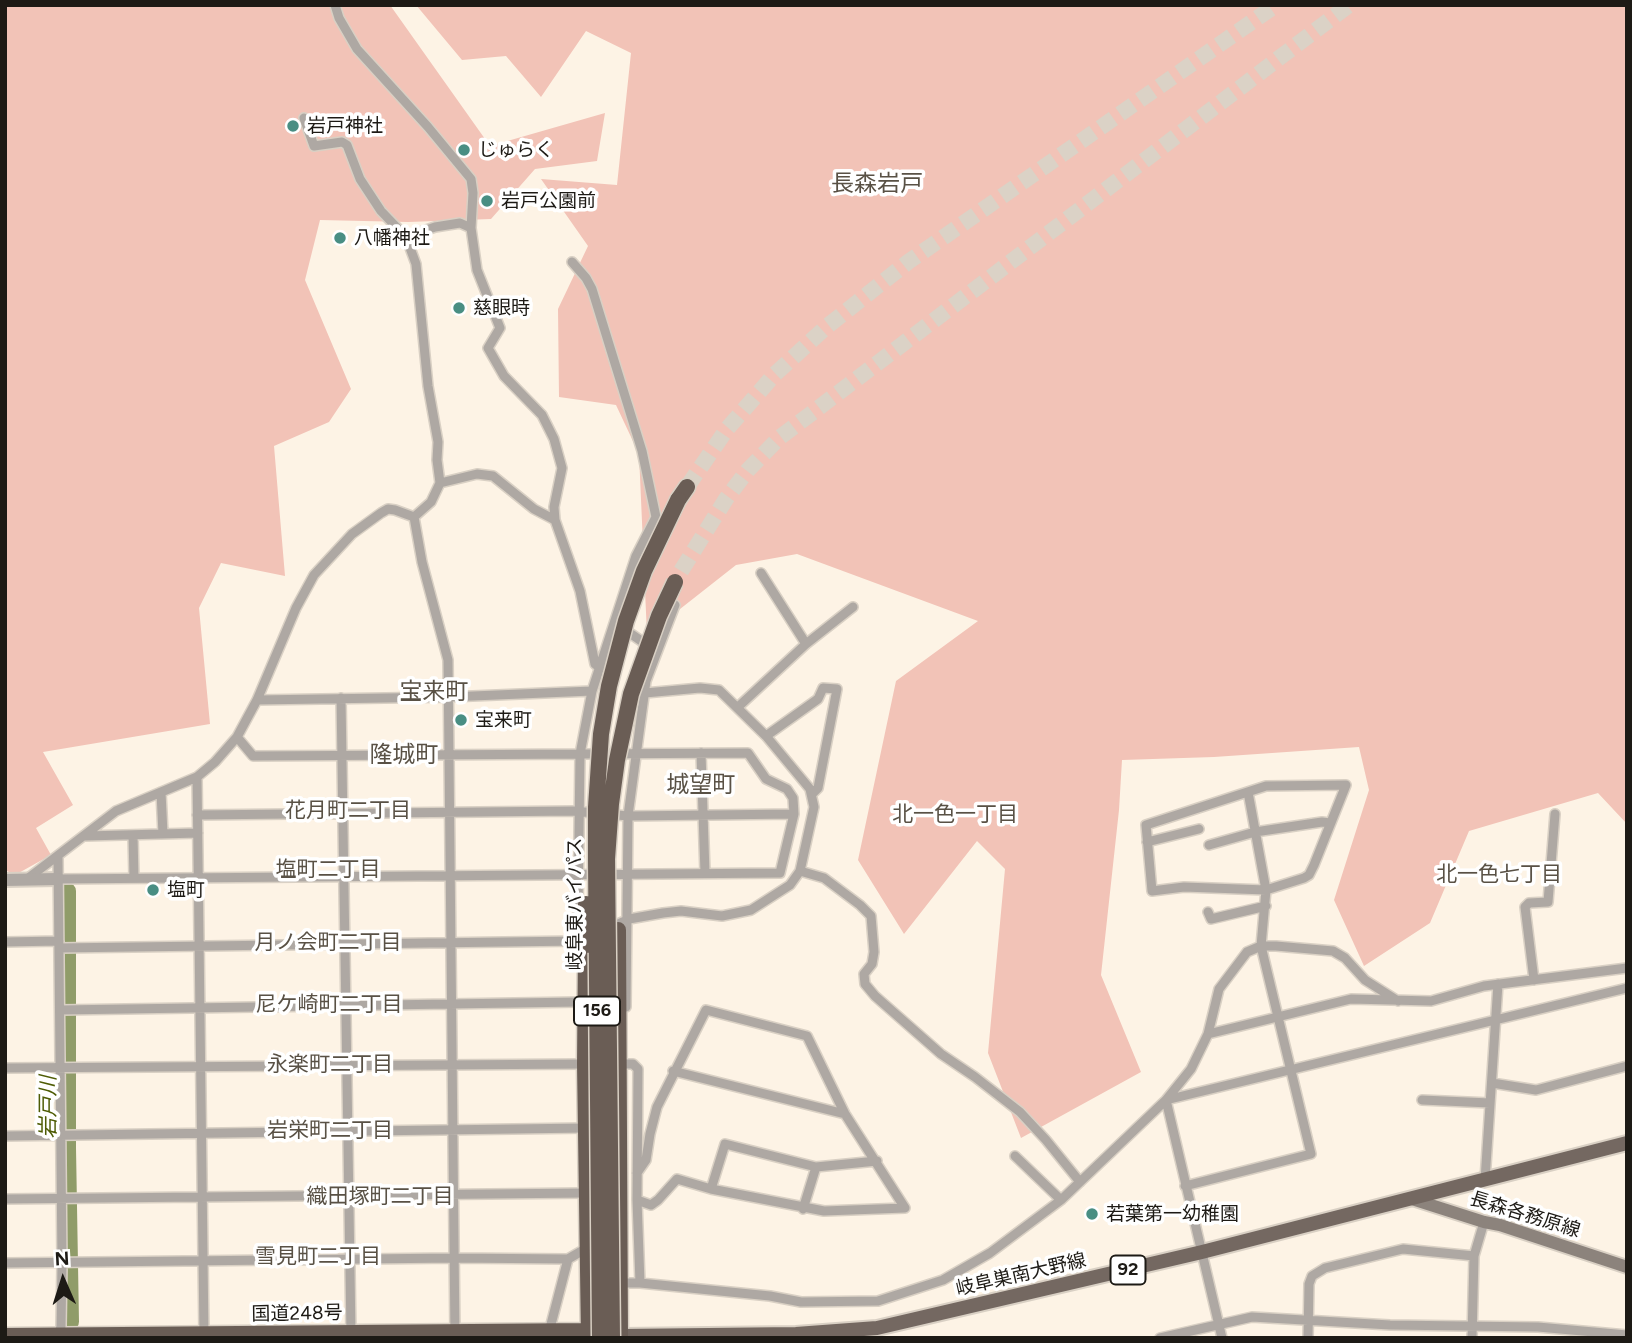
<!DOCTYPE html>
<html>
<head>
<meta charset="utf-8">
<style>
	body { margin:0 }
	#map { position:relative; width:1632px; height:1343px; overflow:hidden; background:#fdf3e5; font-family:Figtree,sans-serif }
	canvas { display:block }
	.frame { position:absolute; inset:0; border:7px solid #1d1a15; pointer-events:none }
	.north { position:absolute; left:28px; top:1245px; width:70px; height:70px; -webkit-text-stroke:5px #fff; paint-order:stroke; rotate:357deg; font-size:19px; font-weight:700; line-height:28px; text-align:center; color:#1d1a15 }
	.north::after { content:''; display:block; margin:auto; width:24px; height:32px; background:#1d1a15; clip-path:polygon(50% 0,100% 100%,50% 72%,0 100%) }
</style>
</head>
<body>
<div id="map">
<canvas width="1632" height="1343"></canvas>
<div class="frame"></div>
<div class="north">N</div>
</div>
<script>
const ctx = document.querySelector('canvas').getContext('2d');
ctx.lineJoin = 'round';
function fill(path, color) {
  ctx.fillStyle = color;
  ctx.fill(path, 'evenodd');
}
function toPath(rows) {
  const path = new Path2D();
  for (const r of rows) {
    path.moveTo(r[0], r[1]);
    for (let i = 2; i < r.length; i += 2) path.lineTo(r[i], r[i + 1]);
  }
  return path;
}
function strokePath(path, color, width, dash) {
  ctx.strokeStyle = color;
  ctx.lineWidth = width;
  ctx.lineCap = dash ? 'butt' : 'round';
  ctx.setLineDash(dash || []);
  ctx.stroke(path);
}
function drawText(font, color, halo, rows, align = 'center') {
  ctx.font = font + ' Figtree,"Noto Sans JP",sans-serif';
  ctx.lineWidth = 7;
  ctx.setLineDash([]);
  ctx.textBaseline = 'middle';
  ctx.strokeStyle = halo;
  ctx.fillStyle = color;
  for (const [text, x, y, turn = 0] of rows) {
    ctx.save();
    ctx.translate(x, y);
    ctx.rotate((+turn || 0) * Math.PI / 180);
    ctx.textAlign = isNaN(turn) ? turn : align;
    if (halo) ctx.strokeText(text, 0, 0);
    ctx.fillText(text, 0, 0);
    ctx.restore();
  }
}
const green = toPath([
	[5,5,390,5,490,146,605,113,597,161,535,169,491,219,408,222,320,220,305,280,351,389,329,422,274,446,285,576,221,563,199,608,210,724,43,752,73,805,36,828,51,855,15,875,5,870],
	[416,5,1627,5,1627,824,1598,793,1469,831,1430,923,1364,966,1334,900,1369,790,1359,747,1214,757,1122,760,1119,810,1101,975,1141,1072,1021,1138,988,1053,1005,869,977,841,904,934,858,860,896,681,978,621,797,554,736,565,647,635,639,454,616,405,559,397,558,309,588,246,541,179,617,185,631,53,586,31,541,97,506,56,462,60]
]);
const river = toPath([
	[68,891,68,1148,71,1322]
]);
const trunkTunnel = toPath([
	[687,487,727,429,774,375,825,328,908,262,1276,5],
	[681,571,726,499,748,470,779,438,1349,5]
]);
const minor = toPath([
	[335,5,339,18,357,49,428,127,471,179,473,193,471,228,477,270,500,328,488,348,504,376,542,415,554,439,562,468,554,507,555,520,580,591,595,664,600,668],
	[304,118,314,146,342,142,347,145,360,179,381,211,406,237,416,264,428,386,438,442,437,460,440,483,431,502,414,517],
	[406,237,435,227,460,223,471,228],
	[572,262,586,278,592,289,642,451,656,517,636,556,592,691,580,754,578,912],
	[440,483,477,474,493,476,534,509,555,520],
	[414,517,422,562,448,660,455,1336],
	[761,573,806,644],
	[621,627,650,647],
	[341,698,351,1334],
	[257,700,449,697,592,691],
	[738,707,806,644,853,607],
	[766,736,818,699,823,688,837,689,818,788,812,794],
	[701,753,705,873],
	[197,777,204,1335],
	[1346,785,1314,865,1309,875,1304,878,1266,890,1184,887,1152,891,1146,825,1266,786,1346,785],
	[161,792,163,834],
	[197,815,573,811,628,816,794,814],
	[133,835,134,878],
	[86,836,198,833],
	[1147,842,1199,829],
	[1209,845,1255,832,1322,822,1330,823],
	[800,871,824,878,860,905,871,916,874,952,872,964,864,974,865,984,875,996,941,1054,975,1077,1020,1112,1046,1140,1080,1182],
	[27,879,116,811,197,777,215,762,237,737,257,700,296,608,314,575,352,534,381,513,388,509,395,510,414,517],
	[58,879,780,873,794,814,793,798,787,789,766,779,748,753,253,756,237,737],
	[1208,912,1211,919,1266,906],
	[609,928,629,919,663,913,681,911,722,916,751,910,790,885,800,871,814,807,810,789,766,736,719,690,700,688,645,693],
	[5,942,59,941],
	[59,948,578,941,587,937],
	[1534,980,1525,907,1529,903,1548,902,1555,814],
	[626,1007,628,816,646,681,675,605],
	[61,1010,579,1002],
	[1208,1034,1351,999,1431,1001,1484,986,1627,968],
	[618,1064,633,1064,638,1069,637,1200,640,1283],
	[5,1068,586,1064],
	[673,1071,845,1114],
	[1492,1083,1536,1090,1627,1066],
	[1166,1100,1627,988],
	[1166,1100,1222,1338],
	[1422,1100,1490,1103],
	[5,1136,586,1128],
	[1015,1156,1061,1200],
	[1485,1180,1498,984],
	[1185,1186,1311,1154,1261,946,1266,890,1248,792],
	[711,1189,725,1144,816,1167,877,1161],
	[5,1199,586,1193],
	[637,1200,651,1205,658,1200,677,1179,711,1189,824,1211,905,1208,845,1114,807,1036,706,1010,657,1107,650,1134,646,1160,637,1173],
	[803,1209,816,1167],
	[5,1263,454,1258,568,1259],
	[619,1283,640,1283,770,1296,801,1302,878,1301,943,1280,990,1253,1061,1200,1166,1100,1191,1069,1208,1034,1219,989,1247,952,1261,946,1276,946,1333,951,1345,958,1365,980,1398,1001],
	[549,1332,568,1259,587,1248],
	[57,1336,61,1327,62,1263,58,857],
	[1160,1338,1252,1317,1390,1325,1538,1327,1627,1335],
	[1308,1338,1309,1284,1312,1276,1325,1268,1403,1249,1474,1256],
	[1472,1338,1474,1256,1484,1222]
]);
const tertiary = toPath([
	[5,880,58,879]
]);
const secondary = toPath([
	[1412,1199,1484,1222,1500,1225,1627,1267]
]);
const primary = toPath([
	[620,1336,796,1334,877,1328,1202,1252,1627,1143]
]);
const trunk = toPath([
	[678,500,687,487],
	[618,930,620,1338],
	[586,945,585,1064,589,1338],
	[5,1336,589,1331,620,1336]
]);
const trunkBridge = toPath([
	[586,945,586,904],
	[600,1338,596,859,596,807,601,734,609,686,626,621,644,571,678,500],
	[612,1338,607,859,611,804,617,760,631,694,659,616,675,582]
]);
const markers = [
	[293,126,7,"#498e83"],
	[464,150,7,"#498e83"],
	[487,201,7,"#498e83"],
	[340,238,7,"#498e83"],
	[459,308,7,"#498e83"],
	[461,720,7,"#498e83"],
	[153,890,7,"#498e83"],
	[1092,1214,7,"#498e83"]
];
const shields = [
	[597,1011,46],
	[1128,1270,35]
];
const shieldNames = [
	["156",597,1011],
	["92",1128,1270]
];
const poiNames = [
	["岩戸神社",307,126],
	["じゅらく",478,150],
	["岩戸公園前",501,201],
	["八幡神社",354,238],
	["慈眼時",473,308],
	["宝来町",475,720],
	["塩町",167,890],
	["若葉第一幼稚園",1106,1214]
];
const streetNames = [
	["岐阜東バイパス",575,904,-90],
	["長森各務原線",1525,1215,17],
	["岐阜巣南大野線",1021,1275,-13],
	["国道248号",297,1314,-1]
];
const neighbourhoodNames = [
	["花月町二丁目",348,811],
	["北一色一丁目",955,815],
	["塩町二丁目",328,870],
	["北一色七丁目",1499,875],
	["月ノ会町二丁目",328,943],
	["尼ケ崎町二丁目",329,1005],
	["永楽町二丁目",330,1065],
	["岩栄町二丁目",330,1131],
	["織田塚町二丁目",380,1197],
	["雪見町二丁目",318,1257]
];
const waterNames = [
	["岩戸川",49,1107,-90]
];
const quarterNames = [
	["長森岩戸",877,184],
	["宝来町",434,692],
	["隆城町",404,755],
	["城望町",701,785]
];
fill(green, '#f2c3b7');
strokePath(river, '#909c69', 16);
strokePath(trunkTunnel, '#dbd2c6', 16, [16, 8]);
strokePath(minor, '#d9d0c4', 12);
strokePath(tertiary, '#d9d0c4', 16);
strokePath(secondary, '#d9d0c4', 16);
strokePath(primary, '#d9d0c4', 18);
strokePath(trunk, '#d9d0c4', 19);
strokePath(minor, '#aea8a3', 9);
strokePath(tertiary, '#aea8a3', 12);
strokePath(secondary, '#8c837c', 12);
strokePath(primary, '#746861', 14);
strokePath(trunk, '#6a5d55', 16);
strokePath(trunkBridge, '#d9d0c4', 19, []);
strokePath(trunkBridge, '#6a5d55', 16);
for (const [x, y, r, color] of markers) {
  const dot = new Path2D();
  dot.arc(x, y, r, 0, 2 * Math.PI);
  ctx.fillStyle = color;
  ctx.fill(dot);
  strokePath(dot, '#fff', 2.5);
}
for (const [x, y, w] of shields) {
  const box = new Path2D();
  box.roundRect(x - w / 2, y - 14.5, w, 29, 5);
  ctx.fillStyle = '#fff';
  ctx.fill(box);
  strokePath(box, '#1d1a15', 2);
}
drawText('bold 18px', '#1d1a15', null, shieldNames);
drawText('19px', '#1d1a15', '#fff', poiNames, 'left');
drawText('19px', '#1d1a15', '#fff', streetNames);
drawText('21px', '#595145', '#fff', neighbourhoodNames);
drawText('italic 21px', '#4e5c05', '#fff', waterNames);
drawText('23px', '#595145', '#fff', quarterNames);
</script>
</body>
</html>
